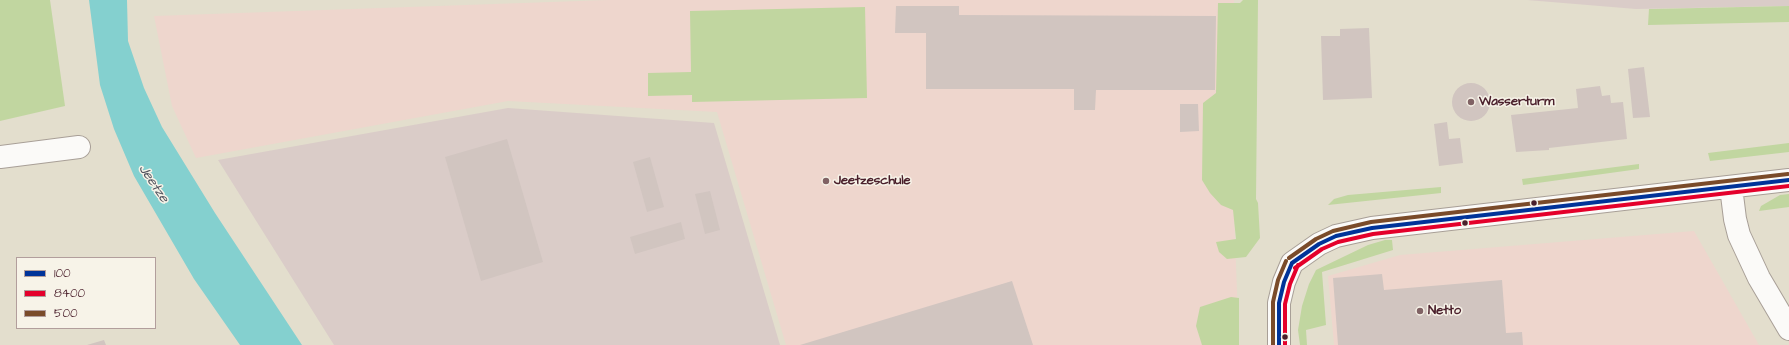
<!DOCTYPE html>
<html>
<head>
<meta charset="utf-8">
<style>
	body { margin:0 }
	#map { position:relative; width:1789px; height:345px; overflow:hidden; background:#e3decd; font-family:"Architects Daughter",sans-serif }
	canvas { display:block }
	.legend { position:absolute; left:16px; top:257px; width:140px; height:72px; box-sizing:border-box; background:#f7f3e8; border:1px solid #b29e9c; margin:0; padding:5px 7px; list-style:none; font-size:12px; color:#4a1f2b }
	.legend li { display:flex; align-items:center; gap:8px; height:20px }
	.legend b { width:20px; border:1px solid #b29e9c }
</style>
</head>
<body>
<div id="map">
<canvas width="1789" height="345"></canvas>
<ul class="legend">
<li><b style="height:5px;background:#039"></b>100</li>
<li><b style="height:5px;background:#e4002b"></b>8400</li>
<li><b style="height:5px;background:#7a4b2a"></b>500</li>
</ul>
</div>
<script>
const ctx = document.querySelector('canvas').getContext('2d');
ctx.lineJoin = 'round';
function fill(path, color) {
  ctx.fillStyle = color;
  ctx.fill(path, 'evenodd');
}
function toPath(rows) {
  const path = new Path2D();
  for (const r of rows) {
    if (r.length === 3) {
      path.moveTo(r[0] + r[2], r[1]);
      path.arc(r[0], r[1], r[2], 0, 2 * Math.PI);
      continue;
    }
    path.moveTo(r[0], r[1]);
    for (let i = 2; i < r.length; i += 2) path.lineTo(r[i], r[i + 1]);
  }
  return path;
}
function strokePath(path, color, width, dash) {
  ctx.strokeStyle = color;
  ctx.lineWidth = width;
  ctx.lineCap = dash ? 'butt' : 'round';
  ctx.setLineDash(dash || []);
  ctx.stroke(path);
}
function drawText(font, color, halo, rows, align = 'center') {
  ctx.font = font + ' "Architects Daughter",sans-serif';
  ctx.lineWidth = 3;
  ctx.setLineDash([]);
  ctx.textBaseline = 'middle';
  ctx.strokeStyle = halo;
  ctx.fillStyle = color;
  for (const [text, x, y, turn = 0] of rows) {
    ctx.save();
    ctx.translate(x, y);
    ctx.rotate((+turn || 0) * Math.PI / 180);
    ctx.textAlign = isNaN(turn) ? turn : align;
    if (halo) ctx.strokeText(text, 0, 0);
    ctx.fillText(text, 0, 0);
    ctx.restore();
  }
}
const built = toPath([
	[608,0,1234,0,1233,185,1239,345,786,345,717,112,508,101,196,158,172,106,154,16],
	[1694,231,1759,345,1334,345,1328,276,1400,255]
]);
const industrial = toPath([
	[1527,0,1789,0,1789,6,1636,9],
	[508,108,714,123,780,345,334,345,218,160]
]);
const green = toPath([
	[0,0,50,0,65,106,0,121],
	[1243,0,1258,0,1256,199,1258,203,1260,238,1246,257,1227,259,1219,252,1216,242,1236,239,1233,210,1221,205,1210,193,1202,180,1203,103,1216,93,1218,3,1240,3],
	[1789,6,1789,22,1648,25,1649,9,1653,9],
	[865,7,867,98,692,102,692,95,648,96,648,73,691,72,690,11],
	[1789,143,1789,152,1710,161,1708,153],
	[1639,164,1639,169,1523,185,1522,179],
	[1441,187,1441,193,1328,205,1334,199,1348,195],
	[1789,194,1789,207,1759,211,1761,206,1780,195],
	[1385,240,1392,240,1393,250,1322,272,1326,325,1306,330,1307,345,1300,345,1298,330,1302,306,1309,284,1316,270,1368,245],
	[1231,297,1239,298,1239,345,1202,345,1196,326,1200,307]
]);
const water = toPath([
	[89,0,127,0,128,41,144,88,162,127,215,213,302,345,240,345,194,279,134,176,114,129,100,85]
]);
const building = toPath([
	[896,6,959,6,959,15,1216,16,1215,90,1096,90,1095,110,1074,110,1074,89,926,89,926,33,895,33],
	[1369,28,1372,98,1323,100,1321,36,1340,36,1340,29],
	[1644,67,1650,117,1633,118,1628,69],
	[1471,102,19],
	[1600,86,1602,96,1610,95,1611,103,1623,102,1627,139,1549,148,1549,150,1516,152,1511,115,1578,108,1576,89],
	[1180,104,1198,104,1199,131,1180,132],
	[1447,122,1449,139,1460,138,1463,163,1439,166,1434,124],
	[507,139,543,262,481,281,445,157],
	[650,157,664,207,647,212,633,162],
	[710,191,720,230,705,234,695,194],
	[681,222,685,239,635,254,630,237],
	[1382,274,1384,290,1502,280,1506,333,1522,332,1523,345,1338,345,1333,278],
	[1012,281,1033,345,800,345],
	[104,340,106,345,87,345]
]);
const minor = toPath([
	[0,157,79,147],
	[1731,187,1735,219,1739,235,1759,278,1789,329],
	[1279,345,1279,303,1284,282,1292,263,1319,244,1336,236,1372,228,1789,180]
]);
const bus1 = toPath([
	[1292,263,1319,244,1336,236,1372,228,1789,180],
	[1279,345,1279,303,1284,282,1292,263]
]);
const bus2 = toPath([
	[1295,268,1322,249,1338,242,1373,234,1789,186],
	[1285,345,1285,304,1290,284,1298,265]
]);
const bus3 = toPath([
	[1289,258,1316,239,1333,231,1371,222,1788,174],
	[1273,345,1273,302,1278,280,1286,261]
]);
const markers = [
	[1471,102,4,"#806264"],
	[826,181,4,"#806264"],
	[1534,203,3.5,"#4a1f2b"],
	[1465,223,3.5,"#4a1f2b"],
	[1420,311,4,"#806264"],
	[1285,337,3.5,"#4a1f2b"]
];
const poiNames = [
	["Wasserturm",1479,102],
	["Jeetzeschule",834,181],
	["Netto",1428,311]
];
const waterNames = [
	["Jeetze",153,184,56]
];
fill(built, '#eed6cd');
fill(industrial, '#daccc8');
fill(green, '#c1d6a0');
fill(water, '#84d0cf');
fill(building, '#d1c5c0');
strokePath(minor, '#a89f97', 24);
strokePath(minor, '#fbfaf8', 22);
strokePath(bus1, '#039', 4);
strokePath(bus2, '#e4002b', 4);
strokePath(bus3, '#7a4b2a', 4);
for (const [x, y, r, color] of markers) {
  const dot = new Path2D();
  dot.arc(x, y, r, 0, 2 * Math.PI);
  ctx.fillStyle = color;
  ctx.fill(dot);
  strokePath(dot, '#f7f3e8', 1.5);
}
drawText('bold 13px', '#4a1f2b', '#f7f3e8', poiNames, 'left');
drawText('italic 14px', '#4f525d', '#f7f3e8', waterNames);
</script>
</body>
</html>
